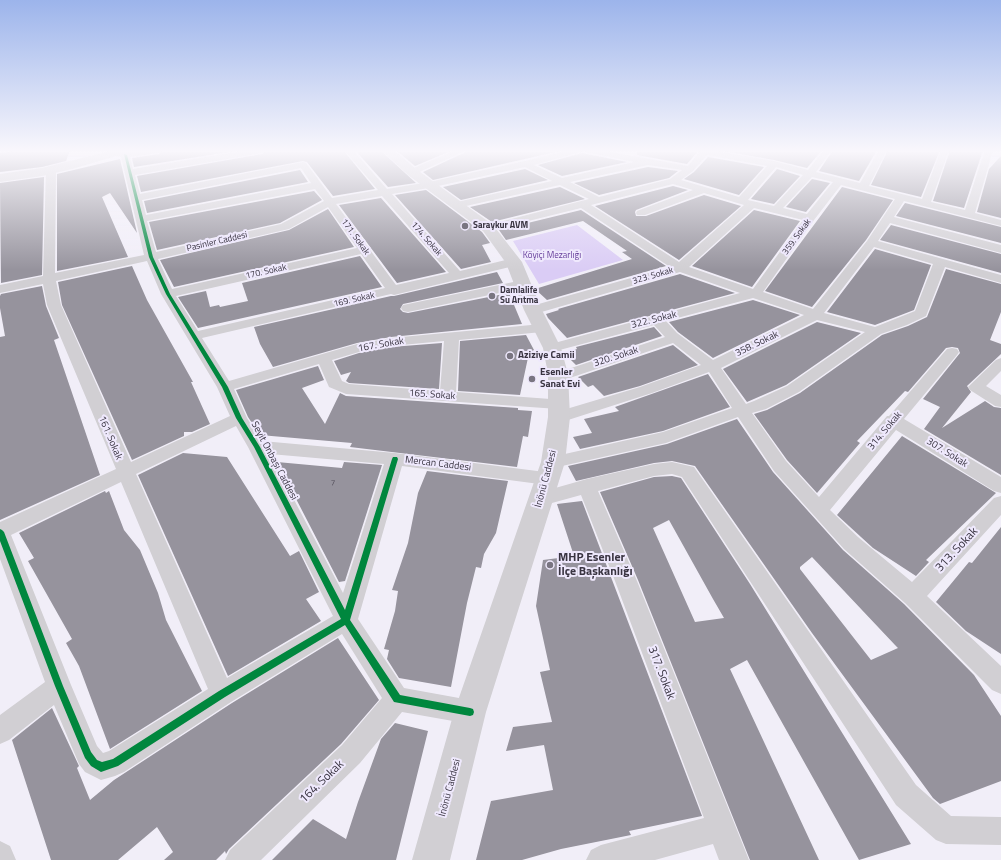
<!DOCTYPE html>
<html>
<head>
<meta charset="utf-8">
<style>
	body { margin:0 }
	canvas { display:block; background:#f1eef8 }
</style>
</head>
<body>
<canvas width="1001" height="860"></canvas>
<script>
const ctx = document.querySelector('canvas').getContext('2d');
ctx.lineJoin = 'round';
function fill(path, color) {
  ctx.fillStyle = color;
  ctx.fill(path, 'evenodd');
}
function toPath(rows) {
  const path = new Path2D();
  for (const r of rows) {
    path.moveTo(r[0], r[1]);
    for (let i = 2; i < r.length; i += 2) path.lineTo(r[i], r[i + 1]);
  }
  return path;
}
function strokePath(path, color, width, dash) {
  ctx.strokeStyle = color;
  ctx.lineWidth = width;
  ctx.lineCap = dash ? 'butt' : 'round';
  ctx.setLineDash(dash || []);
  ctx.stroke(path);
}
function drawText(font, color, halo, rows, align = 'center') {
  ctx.font = font + ' "Titillium Web",sans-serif';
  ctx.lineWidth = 4;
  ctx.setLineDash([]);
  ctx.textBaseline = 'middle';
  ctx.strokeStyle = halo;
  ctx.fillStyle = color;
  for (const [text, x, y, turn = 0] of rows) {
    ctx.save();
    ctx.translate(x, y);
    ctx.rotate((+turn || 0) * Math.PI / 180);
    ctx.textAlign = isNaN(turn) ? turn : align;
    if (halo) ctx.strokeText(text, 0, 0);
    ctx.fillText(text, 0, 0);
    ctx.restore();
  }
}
const green = toPath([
	[577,225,623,260,539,284,513,241]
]);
const building = toPath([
	[24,150,70,150,66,161,42,167,0,172,0,153],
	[164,150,241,150,134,167,132,158,159,154],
	[267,150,343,150,375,189,333,196,307,162,303,161,141,192,137,176,262,154],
	[355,150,380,150,416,183,388,187],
	[396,150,453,150,415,166],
	[468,150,564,150,433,180,423,172,468,151],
	[637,150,699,150,687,164,637,155],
	[718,150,822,150,807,168,774,160],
	[833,150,877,150,859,181,819,171],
	[888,150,940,150,921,197,871,185],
	[950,150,983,150,964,208,933,201],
	[582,153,627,162,562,176,538,165],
	[1001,156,1001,218,977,212,989,169],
	[708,157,764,167,739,195,684,179,694,172],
	[120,159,137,233,110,193,102,197,128,257,57,271,57,174],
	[648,167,678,171,669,178,599,195,574,183],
	[525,169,548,180,461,200,443,187],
	[777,169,800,176,774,204,751,199],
	[300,170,308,182,147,213,144,201],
	[44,177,42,275,1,283,0,183],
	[812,179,830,183,806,212,786,207],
	[673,186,688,190,636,210,635,212,636,216,646,216,704,195,741,206,679,260,595,206],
	[560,187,585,199,492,222,470,207],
	[842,187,893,200,866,240,812,307,765,291],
	[426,190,482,232,490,243,482,245,491,262,461,269,395,195],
	[314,191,322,200,280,223,157,250,149,222],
	[381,198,446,272,397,283,339,205],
	[905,203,1001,227,1001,243,896,216],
	[328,209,354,247,174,287,160,260,289,230],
	[581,210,666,266,547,300,535,289,632,259,622,252,627,251,583,221,506,240,499,230],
	[754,210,800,221,752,287,692,266],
	[891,225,1001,254,1001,273,880,240],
	[875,249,931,265,914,310,875,325,827,312],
	[360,256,382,287,198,328,178,297,206,291,210,307,219,305,220,307,248,301,242,283],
	[132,266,147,300,193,382,191,382,210,424,192,432,184,432,184,436,132,460,62,305,58,282],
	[946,269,1001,284,1001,312,990,340,1001,344,1001,354,967,386,971,392,942,428,985,401,994,407,1001,408,1001,475,924,429,940,407,923,399,960,353,958,348,952,347,946,348,908,392,905,391,857,441,860,443,817,493,787,460,754,414,767,410,800,393,882,335,908,326,927,317],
	[497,272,503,283,403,304,400,309,403,312,408,313,509,293,522,324,391,337,357,343,273,367,260,344,254,327,391,296,394,296],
	[680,274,735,293,567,338,548,318,546,314,559,310,558,309],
	[42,286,46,306,59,338,54,340,100,475,0,520,0,337,5,336,0,308,0,296,1,294],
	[753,300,800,315,713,358,678,332,669,322],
	[817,322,861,333,786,385,747,402,723,369],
	[654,327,662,336,576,365,564,353,577,349,576,347],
	[526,335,534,350,529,353,520,395,458,391,460,341],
	[442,343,439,389,349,383,346,381,351,372,341,375,334,361,359,353,391,347],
	[673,345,698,365,640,386,604,396,593,385,588,387,578,377],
	[318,366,324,380,302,388,325,424,340,393,346,396,518,408,518,410,532,411,528,437,523,436,517,467,350,447,352,443,260,435,248,417,236,390],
	[708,374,730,407,663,431,580,449,573,437,592,433,584,419,619,411,615,407],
	[737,419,773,472,843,550,904,604,974,675,1001,716,1001,781,940,804,933,798,812,633,695,466,672,461,654,463,576,481,568,466,667,444],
	[812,557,895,645,898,648,871,660,800,569,800,567],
	[902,436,996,493,926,560,929,562,916,576,873,548,837,515],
	[183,453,227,457,290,556,299,551,319,592,306,599,321,621,228,676,138,475],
	[277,462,342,468,344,462,382,465,345,581,339,582],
	[427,471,508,481,496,533,484,554,481,568,476,567,467,603,451,687,399,678,387,659,389,650,384,649,395,611,398,591,392,590,408,543,418,493],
	[672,476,681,478,750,584,911,844,859,860,747,660,730,669,819,860,750,860,638,580,600,492,654,477],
	[669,520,713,599,724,618,695,622,653,528],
	[105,491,106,493,109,491,124,530,140,550,158,593,166,620,202,691,110,749,79,666,66,643,72,639,28,561,34,558,19,533],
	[582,501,702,816,629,831,631,835,561,849,522,860,476,860,491,801,553,790,544,745,506,751,513,727,552,722,540,672,550,670,536,606,543,560,574,556,557,504],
	[1001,527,1001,654,966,631,936,602,969,562,972,563],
	[338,638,379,700,341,744,229,849,226,854,225,851,216,860,164,860,173,852,157,827,118,860,51,860,12,740,52,708,79,766,77,768,90,800,114,780,232,703],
	[395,723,428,731,396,860,272,860,313,819,346,839,358,802,381,739]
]);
const minor = toPath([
	[117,150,125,152,143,150,163,150,159,153,130,157,133,169,248,150,266,150,262,153,135,175,140,194,303,162,306,163,332,198,378,190,344,150,353,150,387,189,429,182,525,161,569,150,582,150,581,152,534,165,562,178,634,162,586,152,585,150,600,150,688,166,701,150,711,150,774,161,808,170,824,150,832,150,816,172,860,183,879,150,887,150,869,186,922,199,941,150,949,150,931,202,965,210,985,150,993,150,975,213,1001,220,1001,226,904,201,894,217,1001,245,1001,253,890,223,878,241,1001,275,1001,283,945,267,926,316,907,325,881,334,799,392,766,409,752,413,786,461,819,497,887,416,889,416,947,349,952,348,957,349,959,352,957,355,904,419,1001,477,1001,493,994,491,896,430,830,510,858,537,912,582,994,498,1001,496,1001,515,927,596,1001,666,1001,694,992,690,905,603,844,549,774,471,738,417,666,443,553,468,547,466,544,462,547,458,663,432,732,408,709,372,652,393,565,421,559,422,553,421,551,417,553,413,640,387,701,365,673,343,558,382,553,380,550,377,553,374,665,337,654,325,552,352,547,351,545,348,547,345,740,293,680,272,538,313,528,313,526,310,528,307,670,267,581,208,488,231,482,228,484,226,589,199,560,185,457,208,452,205,457,202,552,181,525,167,429,188,392,194,460,271,514,258,518,259,520,262,518,265,394,295,391,294,202,338,229,381,357,344,391,338,542,324,547,325,549,328,547,331,542,332,459,340,456,392,564,400,566,404,564,408,558,409,346,394,329,387,319,364,234,389,247,418,262,441,395,453,553,473,556,478,553,483,547,485,402,466,358,619,404,688,470,700,479,703,483,712,479,721,470,724,402,712,360,763,261,860,225,860,230,850,342,745,382,698,342,634,231,702,124,772,115,776,101,780,85,772,79,764,54,705,9,740,0,744,0,715,45,682,0,559,0,522,116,469,47,305,43,284,0,293,0,285,43,276,46,170,51,167,56,170,55,273,144,255,121,157,114,155,112,153,117,150],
	[707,155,767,166,739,197,681,180,693,171,707,155],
	[648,165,682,170,670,179,599,197,570,182,648,165],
	[776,167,803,175,774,206,748,200,776,167],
	[301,168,311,183,146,215,142,200,301,168],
	[812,177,833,182,807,214,783,208,812,177],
	[673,184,693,190,637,211,636,213,637,215,645,215,704,193,744,205,679,262,591,205,673,184],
	[841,185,895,199,867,241,813,309,763,292,814,220,841,185],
	[315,189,324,201,281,224,156,252,147,221,315,189],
	[382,196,449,273,396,285,336,204,382,196],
	[328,207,357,248,172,289,158,259,289,229,328,207],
	[754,208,803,220,753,289,689,267,754,208],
	[874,247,933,264,915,311,875,327,824,313,874,247],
	[361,254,385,288,198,331,176,296,361,254],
	[147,261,161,294,217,387,230,416,131,462,61,305,56,281,147,261],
	[753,298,804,315,713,360,677,333,666,321,753,298],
	[817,320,865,332,787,386,754,401,746,404,721,368,817,320],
	[444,341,440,391,349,384,342,381,332,360,359,352,391,346,444,341],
	[236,426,248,447,333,616,227,678,136,474,236,426],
	[270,454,384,464,343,593,270,454],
	[121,482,208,689,109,751,103,753,97,746,71,685,11,535,121,482],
	[456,150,467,150,415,174,409,174,407,172,409,170,456,150],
	[523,280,528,281,529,284,528,287,408,312,403,311,401,308,403,305,408,304,523,280],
	[1001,358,1001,371,986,386,1001,395,1001,407,995,406,970,390,968,387,996,360,1001,358],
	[672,462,694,467,916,785,951,816,1001,817,1001,845,946,844,936,840,896,805,682,477,672,474,654,476,598,491,637,581,749,860,719,860,713,844,655,860,586,860,591,850,601,845,704,818,615,581,581,495,541,506,534,504,532,499,534,494,587,479,654,464,672,462],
	[0,841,10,846,16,860,0,860,0,841]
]);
const major = toPath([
	[114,150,132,150,130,152,72,169,42,176,0,182,0,174,42,168,114,150],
	[381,150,394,150,416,169,493,225,522,262,542,310,561,348,568,374,570,417,565,462,486,712,450,860,412,860,454,712,541,462,548,417,548,374,543,348,524,310,506,263,483,231,408,175,381,150]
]);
const cycleway = toPath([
	[124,154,127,155,153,257,170,294,228,387,242,418,260,447,345,610,392,459,393,457,397,457,398,459,350,620,400,695,470,708,473,709,474,712,473,715,470,716,394,702,345,625,225,697,118,766,101,772,91,766,85,758,55,686,0,541,0,529,2,530,4,532,63,686,91,752,97,760,102,762,113,759,219,691,341,619,254,447,236,418,222,387,166,294,149,257,124,154]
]);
const markers = [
	[465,226,4,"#797581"],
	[492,296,4,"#797581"],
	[510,356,4,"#797581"],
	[532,379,4,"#797581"],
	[550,565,4,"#797581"]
];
const numberNames = [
	["7",333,483]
];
const farPoinames = [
	["Saraykur AVM",473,226],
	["Damlalife",500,291],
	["Su Arıtma",500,301]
];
const farStreetnames = [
	["171. Sokak",355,237,54],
	["359. Sokak",797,237,-54],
	["174. Sokak",426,239,49],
	["Pasinler Caddesi",217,242,-13],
	["170. Sokak",266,272,-13],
	["323. Sokak",653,276,-16],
	["169. Sokak",354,300,-13]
];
const farParknames = [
	["Köyiçi Mezarlığı",552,256]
];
const streetNames = [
	["322. Sokak",654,320,-14],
	["358. Sokak",757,344,-26],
	["167. Sokak",381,345,-10],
	["320. Sokak",616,357,-18],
	["165. Sokak",432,395,4],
	["314. Sokak",885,431,-50],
	["161. Sokak",110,438,67],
	["307. Sokak",947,453,32],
	["Seyit Onbaşı Caddesi",274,461,62],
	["Mercan Caddesi",438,464,7],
	["İnönü Caddesi",546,479,-75],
	["İnönü Caddesi",450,788,-75]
];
const poiNames = [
	["Aziziye Camii",518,356],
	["Esenler",540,373],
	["Sanat Evi",540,385]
];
const nearStreetnames = [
	["313. Sokak",957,550,-47],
	["317. Sokak",661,673,69],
	["164. Sokak",322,782,-44]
];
const nearPoinames = [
	["MHP Esenler",558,558],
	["İlçe Başkanlığı",558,572]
];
fill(green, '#daccf5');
fill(building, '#96939d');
fill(minor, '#d1cfd3');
fill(major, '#d1cfd3');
fill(cycleway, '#00873e');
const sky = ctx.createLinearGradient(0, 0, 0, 270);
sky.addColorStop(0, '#9cb4eb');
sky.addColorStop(0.56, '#f9f7fc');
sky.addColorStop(1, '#f9f7fc00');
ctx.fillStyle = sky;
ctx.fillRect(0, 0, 1001, 270);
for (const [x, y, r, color] of markers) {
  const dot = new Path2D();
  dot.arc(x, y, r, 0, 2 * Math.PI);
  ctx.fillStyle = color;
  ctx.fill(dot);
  strokePath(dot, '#efe9fd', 1.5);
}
drawText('8px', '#504c58', null, numberNames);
drawText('bold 9px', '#393441', '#efe9fd', farPoinames, 'left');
drawText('9px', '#393441', '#efe9fd', farStreetnames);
drawText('9px', '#653c9a', '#efe9fd', farParknames);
drawText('10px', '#393441', '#efe9fd', streetNames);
drawText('bold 10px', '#393441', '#efe9fd', poiNames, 'left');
drawText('12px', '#393441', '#efe9fd', nearStreetnames);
drawText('bold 12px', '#393441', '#efe9fd', nearPoinames, 'left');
</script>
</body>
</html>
